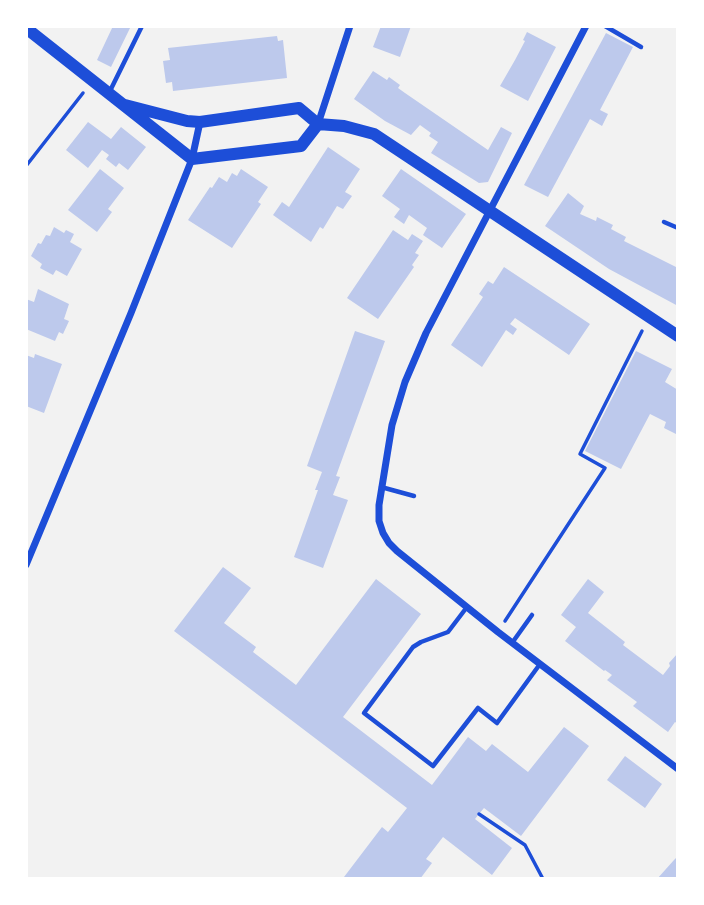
<!DOCTYPE html>
<html>
<head>
<meta charset="utf-8">
<style>
	body { margin:0 }
	#map { position:relative; width:704px; height:905px; overflow:hidden; background:#f2f2f2; font-family:"DM Sans",sans-serif }
	canvas { display:block }
	.frame { position:absolute; inset:0; border:28px solid #fff; pointer-events:none }
</style>
</head>
<body>
<div id="map">
<canvas width="704" height="905"></canvas>
<div class="frame"></div>
</div>
<script>
const ctx = document.querySelector('canvas').getContext('2d');
ctx.lineJoin = 'round';
function fill(path, color) {
  ctx.fillStyle = color;
  ctx.fill(path, 'evenodd');
}
function toPath(rows) {
  const path = new Path2D();
  for (const r of rows) {
    path.moveTo(r[0], r[1]);
    for (let i = 2; i < r.length; i += 2) path.lineTo(r[i], r[i + 1]);
  }
  return path;
}
function strokePath(path, color, width, dash) {
  ctx.strokeStyle = color;
  ctx.lineWidth = width;
  ctx.lineCap = dash ? 'butt' : 'round';
  ctx.setLineDash(dash || []);
  ctx.stroke(path);
}
const building = toPath([
	[113,26,131,26,111,67,97,60],
	[381,26,411,26,400,57,373,47],
	[527,32,556,47,528,101,500,86,515,60,525,41,523,40],
	[606,33,633,47,600,110,608,114,602,126,590,119,548,197,524,185],
	[277,36,278,41,283,40,287,78,173,91,172,82,166,83,163,61,170,60,168,48],
	[373,71,387,80,389,77,400,85,398,88,405,93,488,150,501,127,512,133,488,182,479,183,431,153,438,142,429,136,431,133,420,125,411,135,385,121,354,99],
	[88,122,111,139,121,127,146,147,128,170,119,163,116,167,106,159,109,155,102,150,88,168,66,150],
	[328,147,360,169,345,192,352,196,343,209,337,206,323,229,320,227,311,242,273,215,282,202,289,207],
	[100,169,124,188,108,209,112,212,97,232,68,210],
	[241,169,268,187,258,202,261,204,232,248,188,220,210,187,212,188,219,177,227,182,232,173,237,176],
	[401,169,466,214,442,248,423,235,427,228,409,215,404,224,394,217,400,209,382,196],
	[568,193,584,206,580,214,596,221,597,217,613,225,611,229,626,237,624,241,678,268,678,306,609,269,545,226],
	[54,227,64,233,66,230,74,234,70,242,82,249,67,276,56,270,53,275,40,268,42,264,31,256,38,243,41,244,46,235,50,236],
	[393,230,408,240,412,234,423,241,415,253,419,255,412,265,414,267,378,319,347,298],
	[504,267,590,324,569,355,515,318,510,324,517,329,513,335,506,330,482,367,451,345,483,297,479,294,488,281,493,284],
	[38,289,69,304,64,319,69,321,63,334,59,332,55,341,26,329,26,299,34,302],
	[355,331,385,341,336,476,340,477,333,495,348,500,323,568,294,557,318,490,315,490,322,472,307,466],
	[636,351,672,369,665,382,678,390,678,435,664,428,666,422,650,414,621,469,585,451],
	[35,354,62,364,44,413,26,406,26,355,34,358],
	[223,567,251,588,224,623,256,647,253,652,296,685,376,579,421,614,343,717,432,785,468,737,486,751,492,744,528,772,564,727,589,746,521,836,484,808,479,814,475,819,512,848,492,875,443,837,426,859,432,863,420,879,346,879,344,877,382,827,388,832,407,808,174,631],
	[588,579,604,592,588,613,625,642,623,645,663,675,670,666,669,663,678,653,678,724,675,722,668,732,633,706,637,702,607,680,612,675,605,670,604,671,565,641,576,627,561,615],
	[625,756,662,784,645,808,607,780],
	[678,856,678,879,657,879,674,860]
]);
const path = toPath([
	[26,166,83,93],
	[505,621,605,468,580,454,642,331],
	[479,814,525,845,543,879]
]);
const service = toPath([
	[605,26,641,47],
	[109,93,142,26],
	[664,222,678,228],
	[381,487,414,496],
	[467,607,448,632,421,642,413,647,364,713,433,766,478,708,497,723,540,664],
	[512,643,532,615]
]);
const minor = toPath([
	[586,26,426,333,405,382,392,425,379,505,379,521,383,533,389,543,397,551,498,632,678,769],
	[318,124,350,26],
	[26,565,131,313,192,159,200,122]
]);
const tertiary = toPath([
	[26,28,192,159,301,146,318,124],
	[125,105,187,121,200,122,299,108,318,124,344,126,374,134,678,336]
]);
fill(building, '#bdc9ec');
strokePath(path, '#1d4ed8', 3.5);
strokePath(service, '#1d4ed8', 4.5);
strokePath(minor, '#1d4ed8', 7);
strokePath(tertiary, '#1d4ed8', 12);
</script>
</body>
</html>
